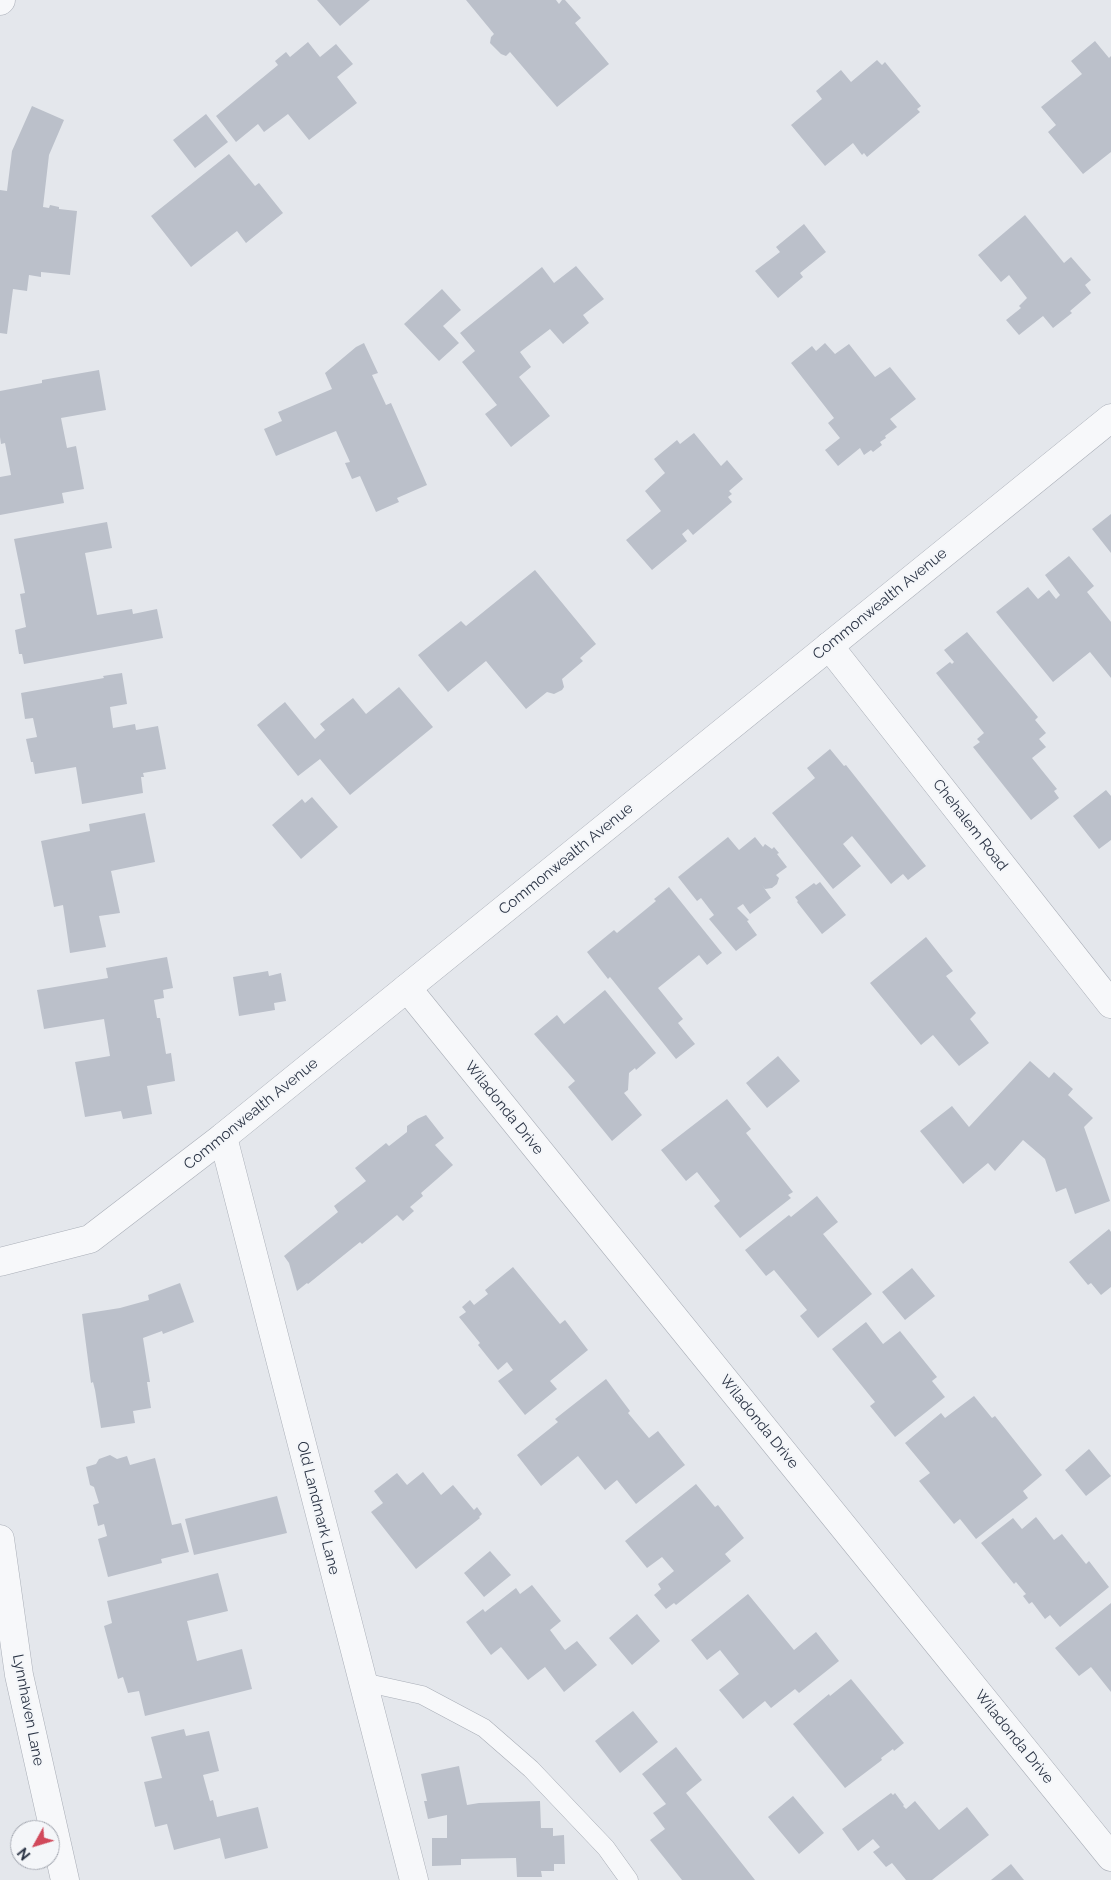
<!DOCTYPE html>
<html>
<head>
<meta charset="utf-8">
<style>
	body { margin:0 }
	#map { position:relative; width:1111px; height:1880px; overflow:hidden; background:#e4e7ec; font-family:Raleway,sans-serif }
	canvas { display:block }
	.north { position:absolute; left:10px; top:1820px; width:50px; height:50px; box-sizing:border-box; background:#f4f6f9; border:1px solid #a4a8b1; border-radius:50%; rotate:231deg; font-size:14px; font-weight:700; line-height:20px; text-align:center; color:#2b3445 }
	.north::after { content:''; display:block; margin:auto; width:18px; height:22px; background:#d1495b; clip-path:polygon(50% 0,100% 100%,50% 72%,0 100%) }
</style>
</head>
<body>
<div id="map">
<canvas width="1111" height="1880"></canvas>
<div class="north">N</div>
</div>
<script>
const ctx = document.querySelector('canvas').getContext('2d');
ctx.lineJoin = 'round';
function fill(path, color) {
  ctx.fillStyle = color;
  ctx.fill(path, 'evenodd');
}
function toPath(rows) {
  const path = new Path2D();
  for (const r of rows) {
    path.moveTo(r[0], r[1]);
    for (let i = 2; i < r.length; i += 2) path.lineTo(r[i], r[i + 1]);
  }
  return path;
}
function strokePath(path, color, width, dash) {
  ctx.strokeStyle = color;
  ctx.lineWidth = width;
  ctx.lineCap = dash ? 'butt' : 'round';
  ctx.setLineDash(dash || []);
  ctx.stroke(path);
}
function drawText(font, color, halo, rows, align = 'center') {
  ctx.font = font + ' Raleway,sans-serif';
  ctx.lineWidth = 4;
  ctx.setLineDash([]);
  ctx.textBaseline = 'middle';
  ctx.strokeStyle = halo;
  ctx.fillStyle = color;
  for (const [text, x, y, turn = 0] of rows) {
    ctx.save();
    ctx.translate(x, y);
    ctx.rotate((+turn || 0) * Math.PI / 180);
    ctx.textAlign = isNaN(turn) ? turn : align;
    if (halo) ctx.strokeText(text, 0, 0);
    ctx.fillText(text, 0, 0);
    ctx.restore();
  }
}
const building = toPath([
	[317,0,370,0,340,26],
	[466,0,556,0,559,4,562,0,565,0,581,18,575,23,609,64,557,107,510,52,506,56,501,54,490,43,491,37,494,34],
	[1095,41,1109,58,1111,56,1111,152,1083,174,1048,132,1056,125,1041,107,1082,74,1071,61],
	[308,42,320,57,336,44,353,64,337,77,357,103,309,140,288,114,264,132,258,124,236,142,216,116,278,65,275,61,286,52,290,57],
	[877,60,882,65,885,62,921,106,917,109,920,112,867,157,864,153,862,155,853,143,825,166,791,125,822,99,816,91,841,70,851,82],
	[32,106,64,120,49,155,43,207,49,208,50,205,59,207,59,209,77,211,70,275,41,272,41,277,29,275,27,291,13,289,7,334,0,333,0,190,7,191,12,151],
	[206,114,228,142,195,168,173,140],
	[229,154,255,186,259,183,283,213,246,243,237,231,191,267,151,216],
	[1025,215,1064,263,1071,257,1091,280,1085,285,1091,293,1070,311,1072,313,1053,328,1043,316,1019,335,1006,320,1021,308,1019,306,1027,298,1009,275,1001,282,978,255],
	[804,224,826,252,800,273,803,277,778,298,755,271,780,252,776,247],
	[576,266,604,299,583,315,589,323,563,344,550,329,520,352,531,367,519,377,550,416,511,447,485,414,497,405,462,362,475,351,460,333,542,267,554,283],
	[442,289,461,310,443,326,459,343,439,361,404,324],
	[364,343,378,373,372,375,386,405,391,403,427,485,397,498,399,502,376,512,360,476,352,479,345,463,350,462,336,431,276,456,264,429,282,421,278,412,332,389,325,373,356,347],
	[825,343,835,354,849,344,875,377,890,367,916,399,890,419,897,427,885,436,886,438,880,442,882,445,873,452,871,450,864,455,860,448,838,466,825,450,840,438,828,423,834,418,791,363,812,346,816,351],
	[99,370,106,410,61,418,67,448,76,446,84,489,62,493,64,503,0,515,0,477,11,475,5,443,1,444,0,437,0,391,42,383,42,380],
	[694,433,721,466,727,460,743,479,729,491,732,494,728,497,732,502,693,535,688,529,682,534,687,541,652,570,626,540,661,511,645,491,665,473,654,459,677,440,680,444],
	[1111,514,1111,553,1092,529],
	[107,522,112,548,85,553,97,615,132,609,133,614,157,609,163,638,24,664,22,654,19,654,15,630,26,627,20,594,25,593,14,539],
	[1069,556,1094,586,1087,592,1111,622,1111,678,1090,652,1053,682,996,612,1028,587,1038,599,1049,590,1056,599,1060,595,1045,575],
	[535,570,596,644,580,658,583,661,562,679,564,687,562,690,554,694,547,692,526,709,486,661,448,692,418,655,461,621,466,626],
	[967,632,1038,717,1035,720,1046,733,1039,739,1046,747,1032,758,1057,789,1054,791,1059,798,1031,820,973,747,980,742,977,739,984,733,936,673,950,662,952,664,954,662,944,650],
	[122,673,127,704,110,707,113,728,135,724,136,730,158,726,166,769,143,773,144,777,141,777,143,793,82,804,76,767,35,774,33,762,31,762,26,739,37,737,33,718,25,719,21,693,104,678,103,676],
	[399,687,433,727,350,795,320,759,298,776,257,725,285,702,315,739,325,730,320,724,353,698,366,714],
	[830,749,844,766,846,765,926,866,908,880,903,874,891,884,852,836,843,844,861,866,833,889,772,813,815,778,807,768],
	[1106,790,1111,796,1111,840,1099,849,1073,816],
	[312,797,338,827,301,859,272,825,302,799,305,803],
	[145,813,155,862,111,871,120,913,99,916,106,947,70,953,63,905,54,907,41,841,90,831,89,824],
	[728,837,739,850,755,837,763,847,765,844,772,849,774,847,779,853,777,854,787,867,776,875,779,878,777,884,772,888,765,889,762,885,771,898,750,914,743,904,737,908,749,920,747,921,757,935,736,951,709,919,714,915,701,898,697,901,678,877],
	[820,882,846,915,822,934,797,902,798,901,795,897,814,883,816,885],
	[669,887,722,953,707,965,699,955,658,988,683,1019,678,1023,695,1044,676,1059,610,977,608,979,587,952,614,930,617,933,656,901,654,899],
	[926,937,953,971,946,976,976,1013,970,1019,989,1043,959,1066,933,1035,921,1045,870,983],
	[167,957,173,988,163,990,164,998,154,1000,157,1018,160,1018,166,1054,171,1053,175,1081,147,1086,152,1114,123,1119,121,1111,85,1117,75,1062,110,1056,104,1019,44,1029,37,990,108,978,106,968],
	[268,971,269,976,281,973,286,1001,274,1003,275,1010,239,1016,233,977],
	[605,990,656,1053,636,1070,635,1068,629,1073,628,1090,624,1093,642,1115,612,1141,568,1087,575,1081,534,1034,557,1015,564,1024],
	[778,1056,800,1081,767,1108,746,1083],
	[1030,1061,1049,1078,1054,1072,1073,1089,1068,1095,1093,1118,1084,1127,1110,1201,1075,1214,1066,1188,1056,1192,1045,1159,1023,1140,995,1171,988,1163,963,1184,920,1131,952,1106,969,1127],
	[727,1099,751,1129,746,1133,793,1192,788,1195,791,1198,740,1238,714,1206,720,1201,697,1172,686,1181,661,1150],
	[426,1115,444,1138,435,1145,453,1165,421,1193,423,1196,410,1207,414,1211,403,1221,397,1215,362,1244,360,1242,308,1284,307,1283,297,1291,289,1263,284,1256,338,1212,334,1206,366,1181,355,1168,386,1143,389,1146,407,1132,407,1126,417,1119],
	[817,1196,838,1222,823,1234,872,1294,818,1338,800,1316,807,1310,774,1270,766,1276,745,1250,789,1215,791,1217],
	[1109,1229,1111,1232,1111,1287,1101,1295,1091,1283,1088,1285,1069,1262],
	[513,1267,560,1324,565,1320,588,1350,550,1381,557,1389,525,1415,498,1381,513,1370,507,1362,498,1370,478,1345,480,1343,459,1317,466,1312,462,1307,470,1300,474,1305,488,1294,485,1290],
	[912,1268,935,1296,905,1320,882,1292],
	[180,1283,194,1322,163,1334,162,1331,143,1338,150,1382,147,1382,151,1408,133,1411,135,1423,101,1428,95,1390,93,1382,91,1383,82,1314,120,1308,149,1300,148,1295],
	[866,1322,883,1344,900,1331,937,1377,932,1381,945,1397,895,1437,870,1406,875,1402,832,1349],
	[606,1379,630,1411,628,1413,649,1438,658,1431,685,1465,636,1504,617,1480,605,1490,578,1456,541,1486,517,1455,558,1422,555,1419],
	[974,1396,992,1418,995,1416,1042,1475,1023,1491,1028,1498,976,1539,960,1519,954,1524,919,1481,930,1473,905,1443,941,1413,945,1418],
	[1089,1449,1111,1476,1086,1496,1065,1470],
	[110,1455,117,1459,127,1456,130,1465,155,1458,172,1525,181,1523,189,1552,161,1559,162,1563,108,1577,98,1539,107,1536,104,1524,98,1526,93,1505,99,1503,94,1487,90,1485,86,1467,96,1464,99,1459],
	[423,1472,441,1495,453,1485,474,1510,477,1507,482,1514,479,1517,480,1518,416,1569,371,1512,383,1503,374,1491,397,1473,407,1485],
	[696,1484,715,1507,718,1505,744,1538,725,1554,731,1561,676,1605,674,1603,666,1609,654,1595,661,1589,658,1584,674,1571,662,1557,647,1568,625,1541],
	[277,1496,287,1533,194,1555,185,1519],
	[1036,1517,1054,1540,1062,1534,1086,1564,1089,1561,1109,1587,1060,1627,1050,1615,1045,1619,1032,1602,1029,1604,1023,1596,1026,1594,1016,1582,1014,1584,981,1543,1013,1518,1022,1529],
	[490,1551,511,1575,484,1597,464,1573],
	[218,1573,228,1611,187,1621,197,1661,242,1649,252,1689,145,1716,139,1691,128,1693,123,1677,118,1679,104,1626,112,1623,107,1601],
	[532,1585,561,1621,550,1630,565,1650,577,1641,597,1665,564,1692,545,1667,528,1680,501,1647,491,1655,466,1622,483,1609,485,1612,516,1588,520,1594],
	[748,1594,794,1650,816,1632,839,1661,799,1693,795,1689,771,1708,765,1701,743,1719,719,1690,739,1674,720,1650,707,1660,691,1640],
	[1111,1603,1111,1692,1091,1667,1079,1676,1055,1648],
	[637,1614,660,1641,632,1665,609,1638],
	[851,1679,904,1743,894,1751,893,1749,881,1758,882,1760,845,1788,793,1724,829,1694,830,1696],
	[633,1711,658,1742,620,1773,595,1741],
	[184,1729,186,1736,209,1731,219,1771,203,1775,210,1801,213,1800,217,1817,258,1807,268,1848,225,1859,220,1838,174,1850,167,1824,155,1827,144,1782,162,1778,151,1737],
	[676,1747,702,1780,686,1793,755,1880,682,1880,650,1840,665,1829,653,1813,666,1804,642,1774],
	[459,1766,467,1805,479,1803,540,1801,541,1828,553,1828,553,1836,564,1835,565,1864,554,1864,554,1871,541,1871,542,1877,517,1877,516,1858,461,1859,461,1865,432,1866,432,1838,447,1838,447,1815,428,1819,424,1801,427,1801,421,1774],
	[891,1793,893,1795,895,1793,904,1805,903,1806,906,1809,915,1801,939,1830,967,1807,989,1835,932,1880,906,1880,892,1863,886,1867,873,1852,880,1847,873,1839,858,1851,842,1829],
	[793,1796,824,1833,799,1854,768,1817],
	[1011,1864,1024,1880,991,1880]
]);
const service = toPath([
	[363,1682,422,1695,484,1728,531,1769,606,1848,629,1880]
]);
const minor = toPath([
	[829,646,1111,1004],
	[407,988,1111,1857],
	[223,1137,414,1880],
	[0,1539,19,1675,65,1880]
]);
const tertiary = toPath([
	[0,1,1,0],
	[0,1262,90,1239,223,1137,1111,418]
]);
const streetNames = [
	["Commonwealth Avenue",880,604,-39],
	["Chehalem Road",970,825,52],
	["Commonwealth Avenue",566,859,-39],
	["Wiladonda Drive",504,1108,51],
	["Commonwealth Avenue",251,1114,-39],
	["Wiladonda Drive",759,1422,51],
	["Old Landmark Lane",318,1508,76],
	["Lynnhaven Lane",28,1710,79],
	["Wiladonda Drive",1014,1737,51]
];
fill(building, '#bbc0ca');
strokePath(service, '#a9aeb7', 19);
strokePath(minor, '#a9aeb7', 29);
strokePath(tertiary, '#a9aeb7', 29);
strokePath(service, '#f7f8fa', 18);
strokePath(minor, '#f7f8fa', 28);
strokePath(tertiary, '#f7f8fa', 28);
drawText('15px', '#2b3445', '#f4f6f9', streetNames);
</script>
</body>
</html>
